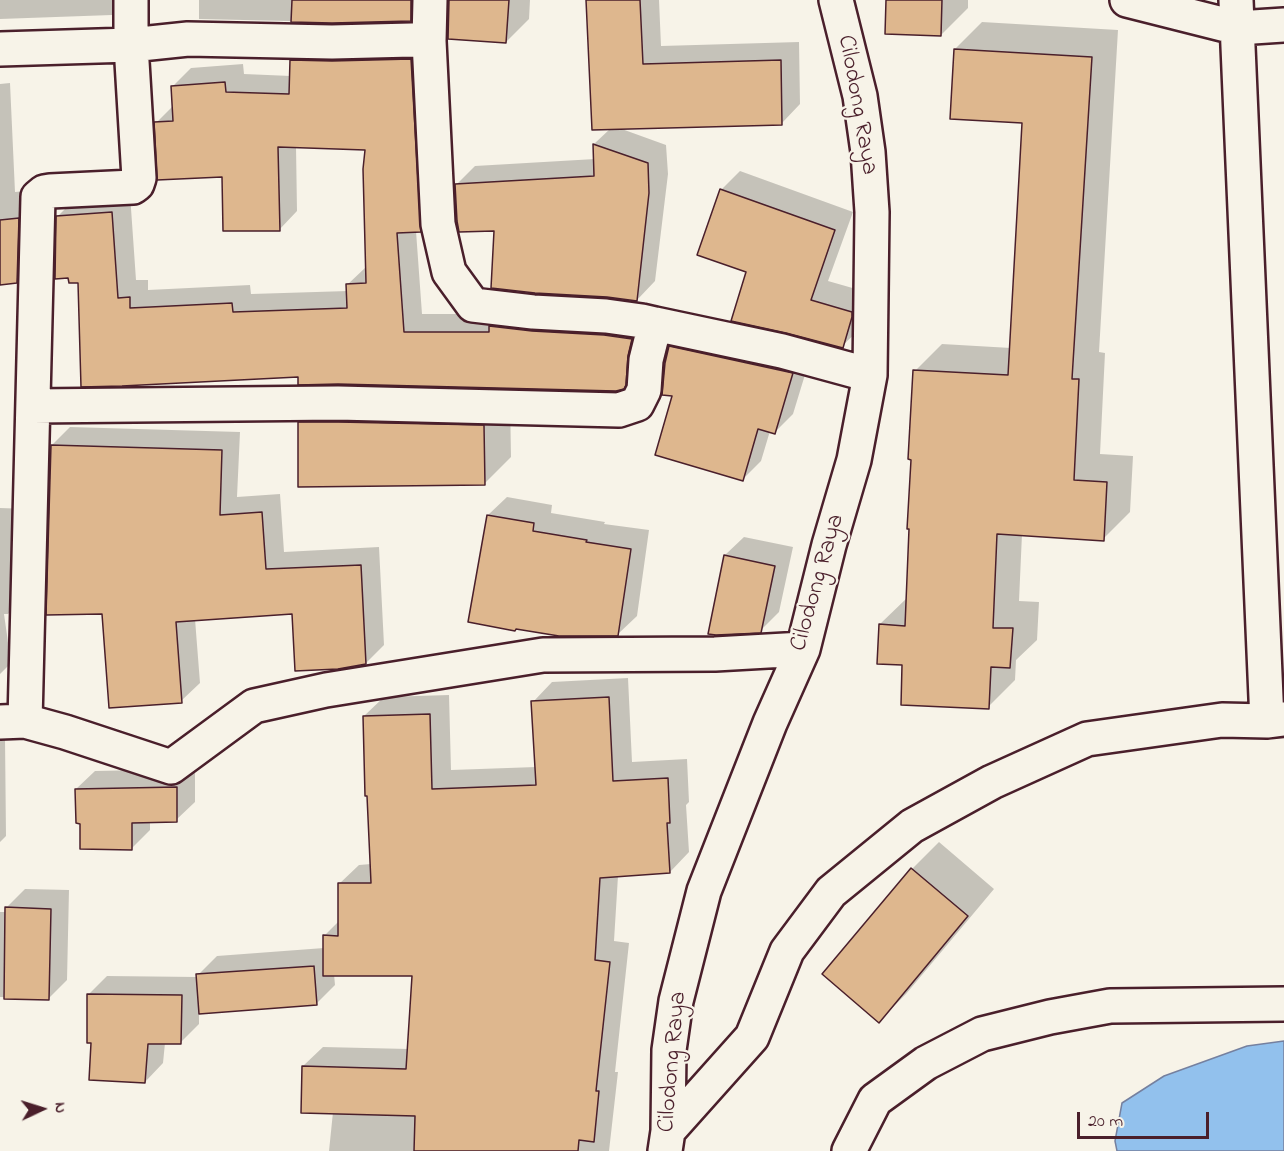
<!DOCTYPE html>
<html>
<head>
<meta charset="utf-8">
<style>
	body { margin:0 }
	#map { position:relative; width:1284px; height:1151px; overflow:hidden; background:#f7f3e8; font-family:"Indie Flower",sans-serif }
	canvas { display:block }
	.north { position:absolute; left:12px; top:1079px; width:60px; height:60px; -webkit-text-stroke:4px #f7f3e8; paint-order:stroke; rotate:86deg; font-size:16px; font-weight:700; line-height:24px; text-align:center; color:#4a1f2b }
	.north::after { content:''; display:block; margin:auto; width:21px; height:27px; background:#4a1f2b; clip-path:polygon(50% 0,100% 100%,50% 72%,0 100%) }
	.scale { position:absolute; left:1077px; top:1112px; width:132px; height:27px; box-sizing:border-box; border:3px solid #4a1f2b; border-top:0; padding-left:8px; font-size:18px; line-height:21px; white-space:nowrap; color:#4a1f2b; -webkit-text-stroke:4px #f7f3e8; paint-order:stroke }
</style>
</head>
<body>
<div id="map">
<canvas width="1284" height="1151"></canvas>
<div class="north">N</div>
<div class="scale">20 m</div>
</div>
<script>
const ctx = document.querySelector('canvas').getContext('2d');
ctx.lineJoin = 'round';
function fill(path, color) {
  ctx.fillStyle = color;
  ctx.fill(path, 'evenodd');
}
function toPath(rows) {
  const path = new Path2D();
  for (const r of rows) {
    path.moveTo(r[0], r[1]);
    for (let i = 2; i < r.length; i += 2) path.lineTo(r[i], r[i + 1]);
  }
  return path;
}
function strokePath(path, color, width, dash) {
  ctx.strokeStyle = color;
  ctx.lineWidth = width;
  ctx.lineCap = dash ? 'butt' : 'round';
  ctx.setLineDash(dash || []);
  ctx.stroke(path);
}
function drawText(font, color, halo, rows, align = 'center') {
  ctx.font = font + ' "Indie Flower",sans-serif';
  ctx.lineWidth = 4.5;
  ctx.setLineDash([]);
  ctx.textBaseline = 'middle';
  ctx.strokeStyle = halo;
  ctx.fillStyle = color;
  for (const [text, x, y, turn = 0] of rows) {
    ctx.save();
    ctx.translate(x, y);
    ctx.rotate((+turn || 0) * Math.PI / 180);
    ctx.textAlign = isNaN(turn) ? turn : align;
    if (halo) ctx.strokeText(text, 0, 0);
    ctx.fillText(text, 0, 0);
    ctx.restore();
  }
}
const water = toPath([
	[1284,1041,1284,1151,1117,1151,1115,1141,1122,1103,1164,1076,1247,1046,1284,1041]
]);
const shadow = toPath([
	[0,0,126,0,112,15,0,19],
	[199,0,430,0,410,20,332,22,199,19],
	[450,0,530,0,529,19,506,42],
	[587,0,659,0,661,46,799,42,800,104,782,123,619,128,666,145,668,174,655,281,637,300,607,296,496,229,456,185,475,166,595,159,594,144,611,128],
	[887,0,968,0,968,8,941,35],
	[982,22,1118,30,1099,352,1105,353,1100,454,1133,456,1130,512,1103,539,1022,534,1019,601,1039,602,1037,640,1016,660,1015,680,988,707,904,663,880,624,908,597,915,371,942,344,1011,348,1024,121,955,49],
	[429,41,438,212,420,231,416,231,422,314,503,314,649,321,642,369,623,387,300,375,122,385,58,216,76,198,130,194,136,280,148,280,148,290,250,285,251,294,348,291,347,285,366,267,367,148,296,146,297,211,279,230,224,175,156,123,174,105,173,86,191,68,243,64,244,74,291,76,292,61,310,42],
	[10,83,15,192,25,191,35,263,16,282,0,283,0,84],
	[740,171,853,212,828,281,870,293,861,328,842,346,747,271,721,190],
	[689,328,811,355,793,414,774,433,770,431,761,461,742,480,674,394,670,347],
	[327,396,510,399,511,457,484,484,300,423],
	[70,427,240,432,237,497,280,494,284,552,379,547,384,645,366,663,294,613,195,619,200,683,181,701,104,612,52,445],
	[507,497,552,505,551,513,605,522,604,524,649,530,637,616,618,634,488,515],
	[0,508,29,509,27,595,8,614,4,614,11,663,0,674],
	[744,537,793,547,779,612,760,631,725,555],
	[628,678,632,762,687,759,689,802,686,805,689,852,670,872,618,876,614,941,629,943,615,1072,618,1072,609,1151,329,1151,333,1112,303,1066,323,1047,409,1049,414,974,334,974,335,985,316,1004,199,1012,199,1024,180,1043,165,1043,163,1063,145,1082,93,1041,88,995,107,976,198,977,198,975,217,956,324,948,324,936,339,921,339,884,359,865,371,864,364,716,384,697,449,695,451,770,536,767,533,702,552,682],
	[0,738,5,738,6,836,0,842],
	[195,769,195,802,176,820,150,821,150,830,131,849,82,822,76,789,95,771],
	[939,842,994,889,906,994,879,1021,824,974,912,869],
	[25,889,69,890,67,980,49,998,0,997,0,912,6,912,6,908]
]);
const building = toPath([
	[292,0,411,0,411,21,332,23,291,22,292,0],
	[449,0,509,0,506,43,448,39,449,0],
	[586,0,640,0,643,64,781,60,782,125,592,130,586,0],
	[886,0,942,0,941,36,885,34,886,0],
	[954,49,1092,57,1072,379,1079,379,1074,480,1107,482,1104,541,997,534,993,628,1013,628,1010,668,991,667,989,709,901,705,902,665,877,664,879,624,905,626,909,529,907,529,911,460,908,459,913,370,1008,375,1022,123,950,119,954,49],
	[411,59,421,232,397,233,404,332,489,332,489,326,532,331,604,335,632,339,628,356,626,385,624,389,616,391,338,384,298,385,298,377,122,386,81,387,78,283,69,283,68,278,55,279,56,216,112,212,118,298,130,297,130,308,232,303,233,312,347,308,346,284,366,283,363,169,365,150,278,147,280,231,223,231,222,177,157,180,154,122,173,121,171,86,225,82,226,92,289,94,290,60,332,61,411,59],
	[593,144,648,163,649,193,637,301,607,297,535,293,491,288,494,231,459,232,457,221,455,184,594,176,593,144],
	[720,189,835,230,811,300,852,312,852,317,843,348,786,333,731,321,746,272,697,255,720,189],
	[19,218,17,283,0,285,0,220,19,218],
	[669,346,793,373,775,434,758,429,743,481,655,455,672,396,662,395,665,363,669,346],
	[298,422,338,422,484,425,485,485,298,487,298,422],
	[51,445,222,450,220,515,262,512,266,569,361,565,366,664,338,669,295,671,292,614,176,622,182,703,109,708,102,614,46,615,51,445],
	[487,515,534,523,533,531,587,540,586,542,631,549,618,636,559,636,516,629,515,631,468,622,487,515],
	[724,555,775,566,761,633,716,635,708,634,724,555],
	[609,697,613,781,668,778,670,823,667,823,670,873,600,878,595,960,610,962,596,1091,599,1091,594,1142,579,1140,578,1151,414,1151,415,1116,301,1113,302,1066,406,1069,412,976,323,976,323,935,338,936,338,883,371,883,367,796,365,796,363,716,430,714,432,789,536,785,531,701,609,697],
	[177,787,177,822,132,823,132,850,80,849,80,824,76,823,75,789,177,787],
	[911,868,968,916,879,1023,822,974,911,868],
	[5,907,51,909,49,1000,4,999,5,907],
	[314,966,317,1005,199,1014,196,974,314,966],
	[87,994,182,995,181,1044,148,1044,145,1083,89,1080,91,1043,87,1043,87,994]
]);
const minor = toPath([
	[1127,0,1238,28,1284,25],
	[1236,0,1267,721],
	[429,41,430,0],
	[0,49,131,45,188,39,332,42,412,40,429,41,438,224,449,272,473,305,533,312,606,316,642,321,655,324],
	[33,406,338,403,619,410,637,404,644,390,646,360,655,324,782,351,870,375],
	[25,721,38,197,44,192,50,191,133,187,137,184,139,178,131,45,131,0],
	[0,722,25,721,65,732,171,767,254,706,326,690,543,655,715,654,803,649],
	[668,1131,752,1037,787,951,831,892,912,826,992,782,1087,739,1222,720,1267,721,1284,719],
	[665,1151,668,1131,669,1050,676,1001,704,891,770,723,803,649,829,545,854,460,870,375,872,212,868,152,860,96,836,0],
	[849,1151,875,1100,926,1063,982,1034,1050,1017,1110,1006,1284,1004]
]);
const streetNames = [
	["Cilodong Raya",856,105,80],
	["Cilodong Raya",819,583,-74],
	["Cilodong Raya",674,1062,-85]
];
fill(water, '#92c1ed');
strokePath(water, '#75809f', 1.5);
fill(shadow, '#0003');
fill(building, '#deb78e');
strokePath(building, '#4a1f2b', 1.5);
strokePath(minor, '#4a1f2b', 38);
strokePath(minor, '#f7f3e8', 33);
drawText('24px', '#4a1f2b', '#f7f3e8', streetNames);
</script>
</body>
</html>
